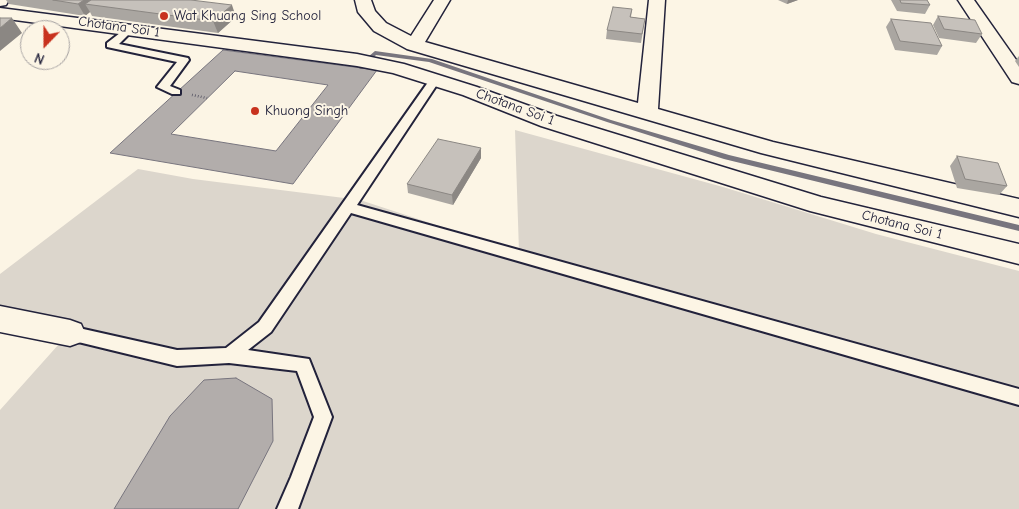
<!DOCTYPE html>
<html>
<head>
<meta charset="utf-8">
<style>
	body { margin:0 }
	#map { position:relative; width:1019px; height:509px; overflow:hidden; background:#fcf5e5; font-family:"Comic Neue",sans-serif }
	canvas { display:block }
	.north { position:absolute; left:20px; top:20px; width:50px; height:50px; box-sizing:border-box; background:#fcf5e5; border:1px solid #a5a1a1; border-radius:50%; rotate:202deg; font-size:14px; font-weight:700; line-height:20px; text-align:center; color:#22223b }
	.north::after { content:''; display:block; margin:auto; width:18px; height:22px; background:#c8321e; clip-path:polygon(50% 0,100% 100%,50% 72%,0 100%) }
</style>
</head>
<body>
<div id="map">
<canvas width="1019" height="509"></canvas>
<div class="north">N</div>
</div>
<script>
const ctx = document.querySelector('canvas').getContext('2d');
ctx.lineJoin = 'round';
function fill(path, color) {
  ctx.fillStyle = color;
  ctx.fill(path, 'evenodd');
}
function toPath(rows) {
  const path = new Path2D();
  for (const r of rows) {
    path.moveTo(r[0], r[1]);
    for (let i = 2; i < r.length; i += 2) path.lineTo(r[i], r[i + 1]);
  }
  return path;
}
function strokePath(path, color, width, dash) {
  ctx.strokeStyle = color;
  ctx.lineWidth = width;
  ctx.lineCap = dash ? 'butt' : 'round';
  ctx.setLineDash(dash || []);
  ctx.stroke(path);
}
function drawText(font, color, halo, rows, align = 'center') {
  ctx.font = font + ' "Comic Neue",sans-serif';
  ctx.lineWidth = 4;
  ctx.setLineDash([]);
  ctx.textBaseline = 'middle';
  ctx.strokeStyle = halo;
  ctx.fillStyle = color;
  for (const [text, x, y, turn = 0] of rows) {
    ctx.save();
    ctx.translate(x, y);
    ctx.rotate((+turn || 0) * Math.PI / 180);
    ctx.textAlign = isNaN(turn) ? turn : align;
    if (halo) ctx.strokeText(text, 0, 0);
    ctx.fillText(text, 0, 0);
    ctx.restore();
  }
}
const green = toPath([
	[515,130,723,187,876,234,1019,271,1019,509,0,509,0,410,59,344,0,310,0,274,138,169,193,179,360,200,519,252]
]);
const water = toPath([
	[223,50,377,70,293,184,110,153,223,50],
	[235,71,328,85,276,151,171,134,235,71],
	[236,378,272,399,273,441,238,509,114,509,170,416,204,380,236,378]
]);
const stream = toPath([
	[375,51,432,59,611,120,729,155,1019,225,1019,231,724,159,607,122,429,62,376,55,366,65,364,69,360,69,359,68,361,63,375,51]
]);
const path = toPath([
	[192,95,207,98]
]);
const service = toPath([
	[129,26,134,29,119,44,188,58,189,60,170,86,180,90,180,94,172,94,157,87,177,62,107,47,107,43,129,26],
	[435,77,440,80,357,205,1019,389,1019,405,351,213,271,332,248,350,309,359,332,417,298,509,277,509,291,477,314,417,297,371,229,363,177,366,70,340,64,338,62,333,64,328,70,326,177,350,226,348,259,322,431,78,435,77]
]);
const minor = toPath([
	[355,0,371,0,375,11,386,23,411,36,434,0,450,0,425,42,638,103,649,0,665,0,658,109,773,142,1019,199,1019,217,761,153,407,49,374,31,358,12,355,0],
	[958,0,974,0,1019,64,1019,84,1012,82,958,0],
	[0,8,357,54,404,64,477,87,557,116,821,197,1019,244,1019,264,810,211,541,126,463,95,393,73,357,66,0,18,0,8],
	[0,306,70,320,81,324,85,333,81,342,70,346,0,332,0,306]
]);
const primary = toPath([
	[0,0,9,0,6,5,0,6,0,0]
]);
const wall = toPath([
	[6,0,191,0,236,17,218,33,92,16,90,12,85,16,9,4],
	[778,0,798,0,787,4],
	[891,0,927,0,930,5,925,14,897,11],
	[632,9,631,17,645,19,641,43,606,39,607,30],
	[938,16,982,34,976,43,939,38,933,25],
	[891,19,942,46,937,55,895,50,886,27],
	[1019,56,1019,67,1015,61],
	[481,148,481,158,453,205,408,193,407,184],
	[957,156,1007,186,999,195,957,188,950,166]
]);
const shadedWall = toPath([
	[84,0,108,0,85,4,90,12,85,16,78,4],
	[788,0,798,0,787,4],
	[232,5,236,17,218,33,213,21],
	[12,18,22,33,0,51,0,28],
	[481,148,481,158,453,205,452,195]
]);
const building = toPath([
	[53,0,84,0,78,4,53,0],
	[91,0,191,0,232,5,213,21,85,4,91,0],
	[900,0,927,0,930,5,901,3,900,0],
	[613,7,632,9,630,17,645,19,642,34,607,30,613,7],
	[938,16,975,20,982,34,944,29,938,16],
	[0,18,12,18,0,28,0,18],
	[891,19,931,23,942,46,900,41,891,19],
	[438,139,481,148,452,195,407,184,438,139],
	[957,156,998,163,1007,186,965,179,957,156]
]);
const markers = [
	[164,16,5,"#c8321e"],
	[255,111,5,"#c8321e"]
];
const farPoinames = [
	["Wat Khuang Sing School",174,16],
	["Khuong Singh",265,111]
];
const farStreetnames = [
	["Chotana Soi 1",119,27,8],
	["Chotana Soi 1",515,107,20],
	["Chotana Soi 1",902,225,14]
];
fill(green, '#dcd6cc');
fill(water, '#b2adab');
strokePath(water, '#78757e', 1);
fill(stream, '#78757e');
strokePath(service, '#22223b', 4);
strokePath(minor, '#22223b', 3);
strokePath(primary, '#22223b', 3);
strokePath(path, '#22223b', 2.5, [0.5, 2.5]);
fill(service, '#fcf5e5');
fill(minor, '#fcf5e5');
fill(primary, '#fcf5e5');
fill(wall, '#aaa6a1');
fill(shadedWall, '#8b8783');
fill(building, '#c6c1bb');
strokePath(building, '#8b8783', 1);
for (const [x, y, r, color] of markers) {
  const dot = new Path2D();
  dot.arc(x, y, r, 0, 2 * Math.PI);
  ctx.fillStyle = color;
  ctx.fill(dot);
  strokePath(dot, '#fcf5e5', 2);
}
drawText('14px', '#22223b', '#fcf5e5', farPoinames, 'left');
drawText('14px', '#22223b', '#fcf5e5', farStreetnames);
</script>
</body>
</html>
